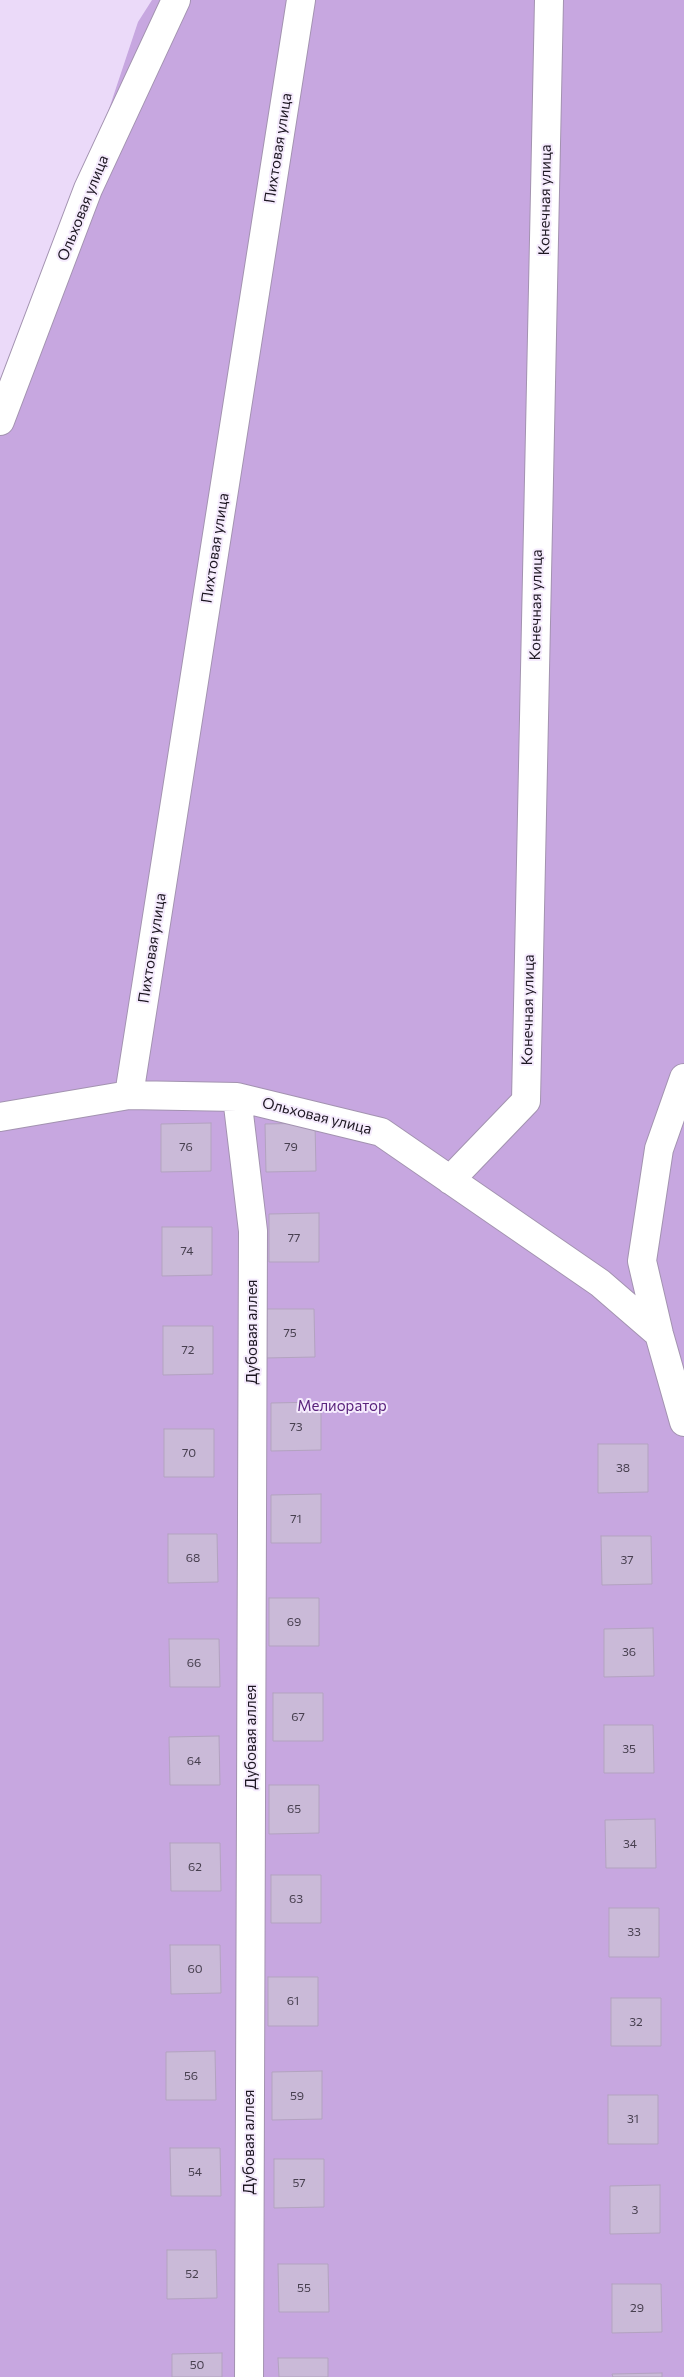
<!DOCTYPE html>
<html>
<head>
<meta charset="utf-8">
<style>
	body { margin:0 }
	canvas { display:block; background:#ebdaf9 }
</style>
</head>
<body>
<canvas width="684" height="2377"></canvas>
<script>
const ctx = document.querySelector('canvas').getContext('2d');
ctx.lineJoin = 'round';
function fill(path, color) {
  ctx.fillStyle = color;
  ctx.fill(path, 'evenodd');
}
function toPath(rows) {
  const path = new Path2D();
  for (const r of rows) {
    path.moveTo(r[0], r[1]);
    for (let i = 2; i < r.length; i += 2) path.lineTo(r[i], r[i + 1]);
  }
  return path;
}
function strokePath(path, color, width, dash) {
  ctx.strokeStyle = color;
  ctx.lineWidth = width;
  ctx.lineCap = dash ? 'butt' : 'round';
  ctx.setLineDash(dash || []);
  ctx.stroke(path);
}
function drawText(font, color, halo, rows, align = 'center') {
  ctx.font = font + ' Commissioner,sans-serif';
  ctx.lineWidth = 4;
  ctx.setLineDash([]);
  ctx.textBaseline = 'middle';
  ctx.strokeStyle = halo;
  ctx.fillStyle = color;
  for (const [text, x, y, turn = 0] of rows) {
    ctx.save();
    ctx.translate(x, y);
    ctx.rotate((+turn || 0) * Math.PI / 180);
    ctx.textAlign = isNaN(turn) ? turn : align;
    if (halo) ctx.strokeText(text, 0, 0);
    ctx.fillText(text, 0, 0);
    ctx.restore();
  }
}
const green = toPath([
	[152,0,684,0,684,2377,0,2377,0,436,138,22]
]);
const building = toPath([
	[211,1123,211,1171,161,1172,161,1124,211,1123],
	[315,1123,316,1171,266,1172,265,1124,315,1123],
	[319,1213,319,1262,269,1262,269,1214,319,1213],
	[162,1227,212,1227,212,1275,162,1276,162,1227],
	[264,1309,314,1309,315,1357,265,1358,264,1309],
	[163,1326,213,1326,213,1374,163,1375,163,1326],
	[321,1402,321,1450,271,1451,271,1403,321,1402],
	[164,1429,214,1429,214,1477,164,1477,164,1429],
	[598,1444,648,1444,648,1492,598,1493,598,1444],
	[321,1494,321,1543,271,1543,271,1495,321,1494],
	[168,1534,217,1534,218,1582,168,1583,168,1534],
	[601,1536,651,1536,652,1584,602,1585,601,1536],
	[269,1598,319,1598,319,1646,269,1646,269,1598],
	[653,1628,654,1676,604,1677,604,1629,653,1628],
	[169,1639,219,1639,220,1687,170,1687,169,1639],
	[273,1693,323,1693,323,1741,273,1741,273,1693],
	[604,1725,653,1725,654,1773,604,1773,604,1725],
	[219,1736,220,1785,170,1785,169,1737,219,1736],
	[269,1785,319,1785,319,1833,269,1834,269,1785],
	[655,1819,656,1868,606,1868,605,1820,655,1819],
	[170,1843,220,1843,221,1891,171,1891,170,1843],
	[271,1875,321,1875,321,1923,271,1923,271,1875],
	[609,1908,659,1908,659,1957,609,1957,609,1908],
	[170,1945,220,1945,221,1993,171,1994,170,1945],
	[268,1977,318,1977,318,2026,268,2026,268,1977],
	[611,1998,661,1998,661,2046,611,2046,611,1998],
	[215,2051,216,2100,166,2100,166,2052,215,2051],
	[322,2071,322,2119,272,2120,272,2072,322,2071],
	[608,2095,658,2095,658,2144,608,2144,608,2095],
	[170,2148,220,2148,221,2196,171,2196,170,2148],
	[274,2159,324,2159,324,2207,274,2208,274,2159],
	[660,2185,660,2233,610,2234,610,2186,660,2185],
	[167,2250,216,2250,217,2298,167,2299,167,2250],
	[278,2264,328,2264,329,2312,279,2312,278,2264],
	[612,2284,661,2284,662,2332,612,2333,612,2284],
	[222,2353,222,2377,172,2377,172,2354,222,2353],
	[278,2358,328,2358,328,2377,279,2377,278,2358],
	[662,2373,662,2377,613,2377,612,2374,662,2373]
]);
const minor = toPath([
	[0,421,88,189,176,0],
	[684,1078,659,1149,642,1261,659,1334,684,1422],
	[129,1095,301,0],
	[237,1097,253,1231,249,2377],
	[0,1117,129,1095,237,1097,381,1132,600,1283,659,1334],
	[450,1180,526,1101,549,0]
]);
const numberNames = [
	["76",186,1147],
	["79",291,1147],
	["77",294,1238],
	["74",187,1251],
	["75",290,1333],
	["72",188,1350],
	["73",296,1427],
	["70",189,1453],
	["38",623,1468],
	["71",296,1519],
	["68",193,1558],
	["37",627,1560],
	["69",294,1622],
	["36",629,1652],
	["66",194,1663],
	["67",298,1717],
	["35",629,1749],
	["64",194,1761],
	["65",294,1809],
	["34",630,1844],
	["62",195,1867],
	["63",296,1899],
	["33",634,1932],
	["60",195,1969],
	["61",293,2001],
	["32",636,2022],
	["56",191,2076],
	["59",297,2096],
	["31",633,2119],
	["54",195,2172],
	["57",299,2183],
	["3",635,2210],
	["52",192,2274],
	["55",304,2288],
	["29",637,2308],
	["50",197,2365]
];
const streetNames = [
	["Пихтовая улица",278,148,-81],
	["Конечная улица",545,200,-89],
	["Ольховая улица",83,208,-68],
	["Пихтовая улица",215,548,-81],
	["Конечная улица",536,605,-89],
	["Пихтовая улица",152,948,-81],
	["Конечная улица",528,1010,-89],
	["Ольховая улица",317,1116,14],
	["Дубовая аллея",252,1332,-90],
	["Дубовая аллея",251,1737,-90],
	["Дубовая аллея",249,2142,-90]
];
const parkNames = [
	["Мелиоратор",342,1406]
];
fill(green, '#c7a7e0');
fill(building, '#cabad8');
strokePath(building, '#b3a3c0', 1);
strokePath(minor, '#a393b0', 30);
strokePath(minor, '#fff', 28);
drawText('12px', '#484050', null, numberNames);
drawText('15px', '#1d1722', '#f5ebfd', streetNames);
drawText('15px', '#5a237c', '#f5ebfd', parkNames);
</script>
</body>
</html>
